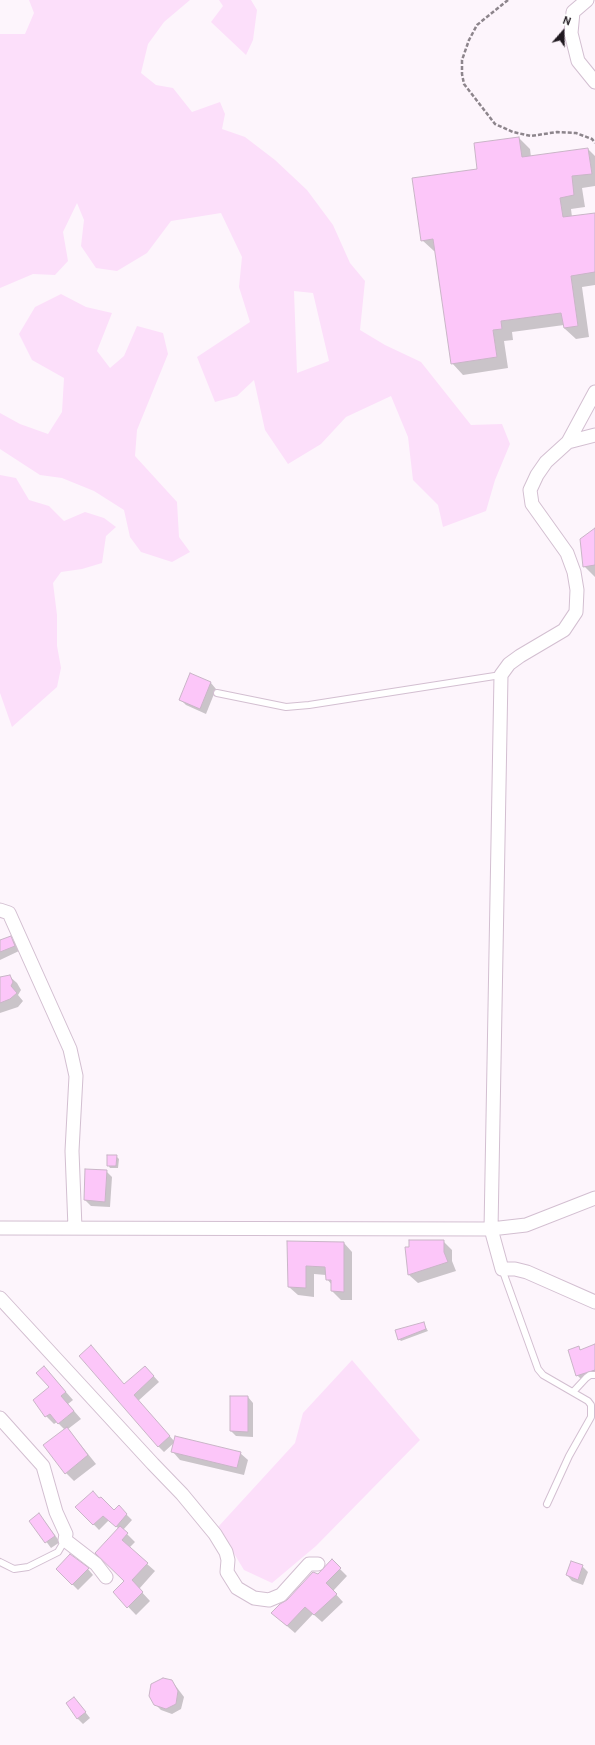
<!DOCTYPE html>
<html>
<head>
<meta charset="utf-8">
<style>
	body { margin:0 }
	#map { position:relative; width:595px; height:1745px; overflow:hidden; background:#fdf5fc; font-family:Cabin,sans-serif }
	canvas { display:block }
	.north { position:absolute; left:543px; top:12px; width:40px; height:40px; -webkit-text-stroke:3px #fff; paint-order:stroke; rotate:20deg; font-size:11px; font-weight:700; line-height:16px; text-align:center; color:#1f181f }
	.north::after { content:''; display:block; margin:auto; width:14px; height:18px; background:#1f181f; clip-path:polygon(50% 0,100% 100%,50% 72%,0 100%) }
</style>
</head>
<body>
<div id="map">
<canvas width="595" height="1745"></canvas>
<div class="north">N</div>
</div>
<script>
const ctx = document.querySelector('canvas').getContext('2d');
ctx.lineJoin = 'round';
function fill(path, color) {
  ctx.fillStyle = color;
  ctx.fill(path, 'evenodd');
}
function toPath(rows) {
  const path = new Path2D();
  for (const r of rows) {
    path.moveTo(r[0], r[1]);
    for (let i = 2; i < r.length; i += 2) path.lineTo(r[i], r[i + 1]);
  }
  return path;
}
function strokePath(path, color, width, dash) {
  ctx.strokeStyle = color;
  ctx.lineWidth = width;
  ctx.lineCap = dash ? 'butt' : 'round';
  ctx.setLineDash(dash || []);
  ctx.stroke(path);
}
const green = toPath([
	[29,0,190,0,164,22,148,44,141,73,156,85,173,88,192,112,220,102,225,114,222,129,245,137,275,160,307,190,333,225,350,263,365,281,360,330,385,345,421,362,471,425,502,424,510,444,495,480,486,511,443,527,438,505,413,480,408,437,391,396,346,417,321,444,288,464,265,430,254,380,237,396,215,402,197,357,250,322,239,287,242,257,221,213,171,221,147,253,117,271,96,268,81,246,84,220,77,203,63,232,68,261,55,275,33,274,0,288,0,34,25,34,34,13],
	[294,291,313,293,329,361,297,373],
	[219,0,251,0,257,10,253,40,246,55,211,22,223,6],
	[61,294,86,307,112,313,97,351,110,368,124,356,137,326,163,333,168,354,137,430,135,456,177,502,179,537,190,552,172,562,141,552,130,537,124,510,94,491,62,478,40,475,0,449,0,413,20,424,48,434,62,412,64,378,32,360,19,334,35,307],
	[0,475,16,478,29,500,49,506,64,521,85,512,104,518,116,527,106,536,102,563,82,569,61,572,53,583,57,615,57,646,61,668,57,687,12,727,0,693],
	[352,1360,420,1440,316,1546,272,1583,244,1570,218,1527,295,1443,303,1413]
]);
const shadow = toPath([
	[519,138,530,149,531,157,588,149,595,156,595,186,582,188,585,207,571,209,572,217,595,215,595,285,582,287,589,337,576,339,564,328,564,325,512,332,513,340,504,341,508,368,463,375,452,363,435,251,434,251,422,240,479,170],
	[595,529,595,577,584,566],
	[191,675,211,683,216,689,206,714,186,705,180,699],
	[10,938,16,943,19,951,0,960,0,942],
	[9,976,17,983,21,990,18,995,23,1001,18,1007,0,1013,0,979],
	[116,1156,119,1159,118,1168,110,1168,108,1165],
	[106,1171,112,1177,110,1207,91,1206,85,1200],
	[443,1241,452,1250,452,1261,456,1271,418,1283,409,1275],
	[288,1242,344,1243,352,1252,352,1300,341,1300,332,1291,332,1285,327,1279,326,1275,314,1274,314,1297,298,1295,289,1287],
	[423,1323,428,1331,401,1341,399,1339],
	[595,1345,595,1376,583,1381,577,1375,579,1348,581,1350],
	[150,1372,159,1382,138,1401,175,1442,164,1452,158,1446,124,1385],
	[51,1375,73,1400,68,1404,81,1419,68,1429,96,1464,74,1481,66,1473,65,1430,57,1422,54,1424,46,1416],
	[248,1397,253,1403,253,1437,236,1436,231,1431],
	[173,1452,240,1453,248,1460,244,1475,180,1460],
	[100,1500,115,1512,119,1507,132,1520,123,1530,135,1542,129,1548,155,1571,139,1589,150,1601,136,1615,114,1592,126,1581,119,1529,109,1520,99,1530,77,1507],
	[39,1514,60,1542,51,1548,31,1521],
	[332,1561,347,1576,333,1591,343,1602,322,1622,313,1614,295,1633,280,1620,288,1601,318,1575],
	[582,1566,588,1572,583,1585,572,1581,567,1575],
	[57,1569,88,1569,93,1575,78,1590],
	[172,1681,184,1697,181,1709,172,1714,161,1710,155,1704],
	[74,1698,90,1718,83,1724,77,1718]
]);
const building = toPath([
	[519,137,522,157,588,148,592,174,572,176,574,195,560,198,563,217,595,213,595,272,571,276,578,326,564,328,561,313,501,321,502,329,493,330,497,357,451,364,433,239,421,241,412,178,477,169,474,143,519,137],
	[595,528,595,565,583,567,580,539,595,528],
	[190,673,211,682,200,709,179,700,190,673],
	[11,936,15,946,0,952,0,940,11,936],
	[10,975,13,982,11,986,17,993,10,999,0,1003,0,977,10,975],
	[107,1155,117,1155,116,1166,107,1166,107,1155],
	[85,1169,107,1170,105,1202,84,1200,85,1169],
	[409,1240,444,1240,444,1252,448,1262,408,1275,405,1247,409,1247,409,1240],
	[287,1241,344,1242,344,1292,331,1291,331,1280,326,1280,325,1267,306,1266,306,1288,288,1287,287,1241],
	[424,1322,426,1329,398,1340,395,1330,424,1322],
	[595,1344,595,1370,576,1376,568,1350,579,1346,580,1350,595,1344],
	[91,1345,124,1384,145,1366,154,1376,134,1395,170,1436,158,1447,79,1356,91,1345],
	[44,1366,66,1392,61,1396,74,1411,58,1424,50,1414,45,1417,33,1400,49,1387,36,1373,44,1366],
	[230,1396,248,1396,248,1432,230,1431,230,1396],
	[67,1427,88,1455,65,1474,43,1445,67,1427],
	[175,1436,241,1452,237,1468,171,1452,175,1436],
	[93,1491,99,1498,101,1497,114,1510,119,1505,127,1514,116,1527,103,1516,93,1525,75,1507,93,1491],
	[39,1513,55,1536,45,1543,29,1521,39,1513],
	[120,1526,128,1533,122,1540,148,1563,132,1580,143,1592,127,1608,113,1592,124,1581,95,1553,120,1526],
	[70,1554,89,1568,72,1585,56,1569,70,1554],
	[332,1559,341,1568,326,1583,337,1594,314,1615,305,1607,287,1626,271,1613,280,1604,287,1600,313,1572,318,1574,332,1559],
	[571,1561,583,1565,578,1580,566,1575,571,1561],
	[163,1678,172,1680,178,1691,176,1704,166,1709,154,1705,149,1696,151,1684,163,1678],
	[74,1697,86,1712,77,1719,66,1703,74,1697]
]);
const path = toPath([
	[508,0,477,25,469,40,462,60,462,74,464,84,495,124,513,132,531,136,557,132,576,133,592,139,595,143]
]);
const lane = toPath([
	[217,693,286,707,309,705,501,675],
	[502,1269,538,1369,543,1375,588,1401,591,1405,591,1417,569,1456,547,1504],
	[573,1392,586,1378,590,1375,595,1375],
	[0,1562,14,1569,28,1567,58,1552,65,1540]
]);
const street = toPath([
	[587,0,573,12,571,33,578,61,595,82],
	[595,392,568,442,546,462,537,475,530,490,532,504,567,553,574,572,577,590,576,612,564,630,520,656,509,664,501,675,491,1229,502,1269,515,1269,527,1272,595,1302],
	[568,442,595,435],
	[0,910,9,913,70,1049,76,1076,72,1151,75,1228],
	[0,1228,491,1229,526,1225,595,1198],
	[0,1298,153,1464,182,1494,215,1534,226,1552,228,1560,227,1572,237,1588,254,1598,269,1600,281,1595,309,1564,318,1564],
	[0,1418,43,1466,56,1512,66,1534,65,1540,96,1564,106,1577]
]);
fill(green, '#fcdffa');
fill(shadow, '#0003');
fill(building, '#fcc6f9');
strokePath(building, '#c9b5c7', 1);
strokePath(lane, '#d3bfd1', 8);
strokePath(street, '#d3bfd1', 15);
strokePath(path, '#8d858c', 2.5, [4, 2]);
strokePath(lane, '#fff', 6);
strokePath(street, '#fff', 13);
</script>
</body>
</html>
